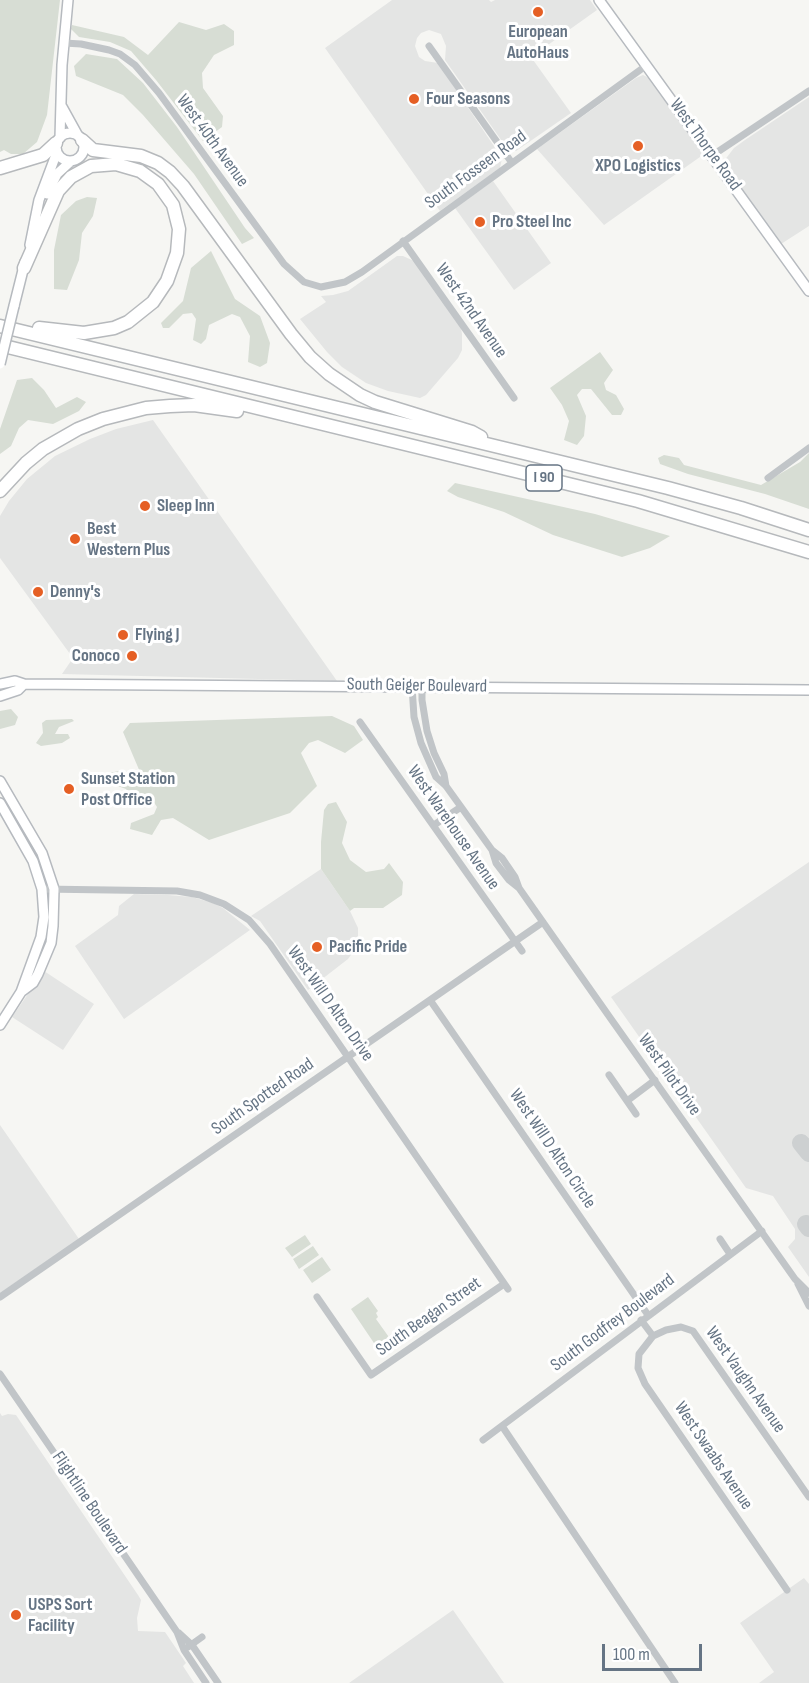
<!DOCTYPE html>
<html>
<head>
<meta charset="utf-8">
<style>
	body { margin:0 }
	#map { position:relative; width:809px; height:1683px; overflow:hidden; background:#f6f6f3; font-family:"Sofia Sans Condensed",sans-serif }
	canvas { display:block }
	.scale { position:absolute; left:602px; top:1644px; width:100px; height:27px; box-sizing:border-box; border:3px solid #657484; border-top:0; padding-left:8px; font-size:18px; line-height:21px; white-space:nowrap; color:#657484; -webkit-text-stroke:4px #fff; paint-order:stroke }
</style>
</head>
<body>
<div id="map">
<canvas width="809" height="1683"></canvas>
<div class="scale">100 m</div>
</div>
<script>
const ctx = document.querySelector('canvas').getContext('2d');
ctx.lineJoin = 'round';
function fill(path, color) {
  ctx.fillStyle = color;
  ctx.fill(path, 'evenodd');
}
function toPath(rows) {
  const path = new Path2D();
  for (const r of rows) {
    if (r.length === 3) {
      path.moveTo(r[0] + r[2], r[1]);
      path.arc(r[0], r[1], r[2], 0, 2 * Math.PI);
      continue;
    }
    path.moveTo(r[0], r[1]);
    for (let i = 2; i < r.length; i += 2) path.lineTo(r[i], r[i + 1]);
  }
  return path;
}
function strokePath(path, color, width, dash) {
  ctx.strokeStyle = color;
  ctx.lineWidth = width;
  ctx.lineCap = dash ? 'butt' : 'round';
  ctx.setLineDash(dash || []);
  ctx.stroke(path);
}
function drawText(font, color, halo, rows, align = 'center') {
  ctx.font = font + ' "Sofia Sans Condensed",sans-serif';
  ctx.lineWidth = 6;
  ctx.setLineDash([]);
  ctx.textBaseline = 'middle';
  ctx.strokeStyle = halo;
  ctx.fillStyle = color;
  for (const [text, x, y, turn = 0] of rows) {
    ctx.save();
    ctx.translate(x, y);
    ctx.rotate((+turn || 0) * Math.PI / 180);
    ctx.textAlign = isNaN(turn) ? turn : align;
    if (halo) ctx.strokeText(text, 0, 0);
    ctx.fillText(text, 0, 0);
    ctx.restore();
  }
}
const built = toPath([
	[392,0,489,0,491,2,495,0,590,0,597,10,531,57,571,113,516,151,512,151,504,144,445,60,446,46,441,34,429,30,421,33,417,38,415,46,419,57,425,61,438,63,442,69,502,158,500,168,440,211,325,48],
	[643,75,653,80,707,152,604,225,537,149,636,78],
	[809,97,809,226,781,244,725,165,724,161,734,148,745,140],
	[493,181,551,263,514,290,455,208],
	[397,256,403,256,414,261,461,328,462,334,462,350,458,358,426,395,420,398,388,391,366,383,342,367,327,352,300,319,326,302,321,296,333,295,348,291],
	[153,420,337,681,62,674,73,658,0,558,0,516,9,501,27,479,55,456,90,439,116,429],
	[809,862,809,1277,788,1247,795,1239,795,1229,773,1196,746,1188,611,997],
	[321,869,350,911,358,928,358,939,356,948,348,959,308,990,260,921,251,916],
	[134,894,168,895,192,897,213,903,223,908,250,930,124,1019,75,946,118,915,119,906],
	[44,971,94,1004,63,1050,12,1017],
	[0,1125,79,1239,0,1293],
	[0,1413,2,1416,8,1414,16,1415,138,1595,141,1600,137,1618,138,1631,165,1632,186,1663,183,1666,194,1683,0,1683],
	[804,1578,809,1584,809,1683,759,1683,774,1672,740,1623],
	[453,1610,504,1683,349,1683]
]);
const green = toPath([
	[0,0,60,0,47,115,37,142,23,154,11,154,4,150,0,152],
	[179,22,206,30,224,24,234,31,234,45,214,55,202,73,203,88,223,116,222,127,203,141,156,80,131,51,110,42,79,37,71,29,72,25,124,37,148,55],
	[86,54,117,59,143,83,177,127,245,228,254,238,242,244,194,174,143,115,123,95,76,76,74,66],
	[87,197,97,198,93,216,82,233,79,260,67,290,54,289,54,250,61,215,76,201],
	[211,251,235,299,260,316,270,343,267,363,260,367,248,362,250,336,240,317,232,314,209,325,206,339,201,344,193,340,196,319,192,313,183,314,169,328,163,328,161,323,183,301,191,268],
	[600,352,613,370,604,383,606,390,616,395,624,409,621,415,612,415,591,389,582,389,577,395,586,416,584,436,577,445,564,440,569,421,562,405,550,388],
	[32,378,44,390,56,408,77,397,86,402,79,411,53,424,28,420,19,428,11,446,0,454,0,429,17,380],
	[809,453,809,509,765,494,688,474,660,464,658,458,664,455,679,458,684,465,761,485,800,462],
	[455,483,595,514,670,536,650,548,622,557,553,535,504,512,458,497,447,491],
	[11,709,18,717,15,725,0,729,0,711],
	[332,716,354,726,363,740,345,753,318,740,309,743,301,753,317,786,290,813,209,840,173,818,161,820,152,835,130,829,131,823,154,814,157,807,153,801,134,800,126,789,109,783,104,774,119,771,137,776,140,772,123,732,130,723],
	[72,719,74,721,59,727,55,734,68,734,70,738,62,743,41,746,36,743,43,733,42,723,46,720],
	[336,802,347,822,342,843,350,860,366,872,384,869,389,863,403,882,402,895,383,908,354,908,350,911,321,869,321,842,324,810,328,804],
	[305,1235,311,1244,292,1257,285,1248],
	[313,1246,319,1255,299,1269,293,1259],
	[322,1257,331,1270,312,1283,303,1270],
	[368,1297,378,1311,376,1313,378,1317,376,1319,391,1340,378,1349,351,1309]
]);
const taxiway = toPath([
	[801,1143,809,1153],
	[806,1224,809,1228]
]);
const street = toPath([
	[64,43,81,44,109,50,120,54,135,65,159,93,284,264,304,282,321,287,345,282,362,272,647,65],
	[429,46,512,163],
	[713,155,809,91],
	[403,241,514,398],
	[768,478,809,448],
	[412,686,414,717,421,743,436,777,446,786,492,850,502,858,515,877,519,888,611,1019,795,1279,809,1293],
	[422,686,422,700,427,731,434,753,444,774,446,786],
	[360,722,522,951],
	[434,825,461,807],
	[492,850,496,863,509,880,519,888],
	[42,889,177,891,200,895,224,904,249,920,270,944,508,1289],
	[430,1000,648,1315],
	[609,1075,636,1114],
	[627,1101,655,1080],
	[720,1239,730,1254],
	[798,1284,809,1306],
	[0,1297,543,922],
	[317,1297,371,1375,504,1284],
	[641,1320,653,1336,666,1330,681,1327,693,1331,809,1497],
	[653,1336,639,1354,638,1368,645,1384,787,1590],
	[0,1374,177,1632,184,1650,206,1683],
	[502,1426,675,1683],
	[483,1440,762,1231],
	[179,1633,192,1645,218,1683],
	[188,1647,202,1637]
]);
const secondary = toPath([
	[599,0,809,291],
	[62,107,78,136],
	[70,147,14],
	[60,138,62,65,68,0],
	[47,194,57,174,70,162],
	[30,245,39,200,57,152],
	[14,306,25,262],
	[0,684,15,681,24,684,809,690],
	[0,696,18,690,24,684],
	[0,781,42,853,54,889,53,926,51,943,38,974,33,983,21,992],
	[0,803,33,861,42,889,44,917,41,937,21,992,0,1025]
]);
const highway = toPath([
	[82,140,93,150,141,156,158,163,170,172,183,186,291,334,310,357,329,374,360,395,375,402,472,432,481,437],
	[0,168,43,155,56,143],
	[24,268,58,191,71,177,91,166,116,164,140,171,158,184,173,205,179,229,177,253,167,281,153,302,128,322,114,328,84,333,39,328],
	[0,326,668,488,741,508,809,530],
	[0,345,638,501,809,552],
	[0,491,26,463,43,449,78,429,103,419,146,408,170,406,194,405,237,411]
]);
const secondaryBridge = toPath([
	[0,364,14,306]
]);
const markers = [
	[538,12,6,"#e55f24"],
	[414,99,6,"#e55f24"],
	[638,146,6,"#e55f24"],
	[480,222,6,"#e55f24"],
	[145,506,6,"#e55f24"],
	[75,539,6,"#e55f24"],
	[38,592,6,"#e55f24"],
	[123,635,6,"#e55f24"],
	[132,656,6,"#e55f24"],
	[69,789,6,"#e55f24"],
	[317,947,6,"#e55f24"],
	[16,1615,6,"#e55f24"]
];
const shields = [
	[544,478,36]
];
const shieldNames = [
	["I 90",544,478]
];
const poiNames = [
	["European",538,32,"center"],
	["AutoHaus",538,53,"center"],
	["Four Seasons",426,99],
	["XPO Logistics",638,166,"center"],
	["Pro Steel Inc",492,222],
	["Sleep Inn",157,506],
	["Best",87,529],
	["Western Plus",87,550],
	["Denny's",50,592],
	["Flying J",135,635],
	["Conoco",120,656,"right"],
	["Sunset Station",81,779],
	["Post Office",81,800],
	["Pacific Pride",329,947],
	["USPS Sort",28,1605],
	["Facility",28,1626]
];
const streetNames = [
	["West 40th Avenue",212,141,54],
	["West Thorpe Road",705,145,54],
	["South Fosseen Road",476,170,-36],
	["West 42nd Avenue",471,311,55],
	["South Geiger Boulevard",417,686,1],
	["West Warehouse Avenue",453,828,55],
	["West Will D Alton Drive",330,1004,55],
	["West Pilot Drive",669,1075,55],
	["South Spotted Road",263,1097,-35],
	["West Will D Alton Circle",552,1149,56],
	["South Beagan Street",429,1317,-35],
	["South Godfrey Boulevard",613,1323,-37],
	["West Vaughn Avenue",745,1380,55],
	["West Swaabs Avenue",713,1456,56],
	["Flightline Boulevard",89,1503,56]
];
fill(built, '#e4e5e4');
fill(green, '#d7ddd4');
strokePath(taxiway, '#cdd0d1', 18);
strokePath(secondary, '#b6babf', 12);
strokePath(highway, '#b6b9bc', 15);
strokePath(street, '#c1c5c8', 7);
strokePath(secondary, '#fff', 9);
strokePath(highway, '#fff', 12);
strokePath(secondaryBridge, '#b6babf', 12, []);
strokePath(secondaryBridge, '#fff', 9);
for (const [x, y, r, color] of markers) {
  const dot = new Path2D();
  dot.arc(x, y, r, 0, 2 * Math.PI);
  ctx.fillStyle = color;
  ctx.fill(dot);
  strokePath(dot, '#fff', 2);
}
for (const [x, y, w] of shields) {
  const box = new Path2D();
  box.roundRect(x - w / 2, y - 13, w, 26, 4.5);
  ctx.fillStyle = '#fff';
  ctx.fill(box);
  strokePath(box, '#657484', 1.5);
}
drawText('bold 16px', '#657484', null, shieldNames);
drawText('bold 18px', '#657484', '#fff', poiNames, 'left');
drawText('18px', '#657484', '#fff', streetNames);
</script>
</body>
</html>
